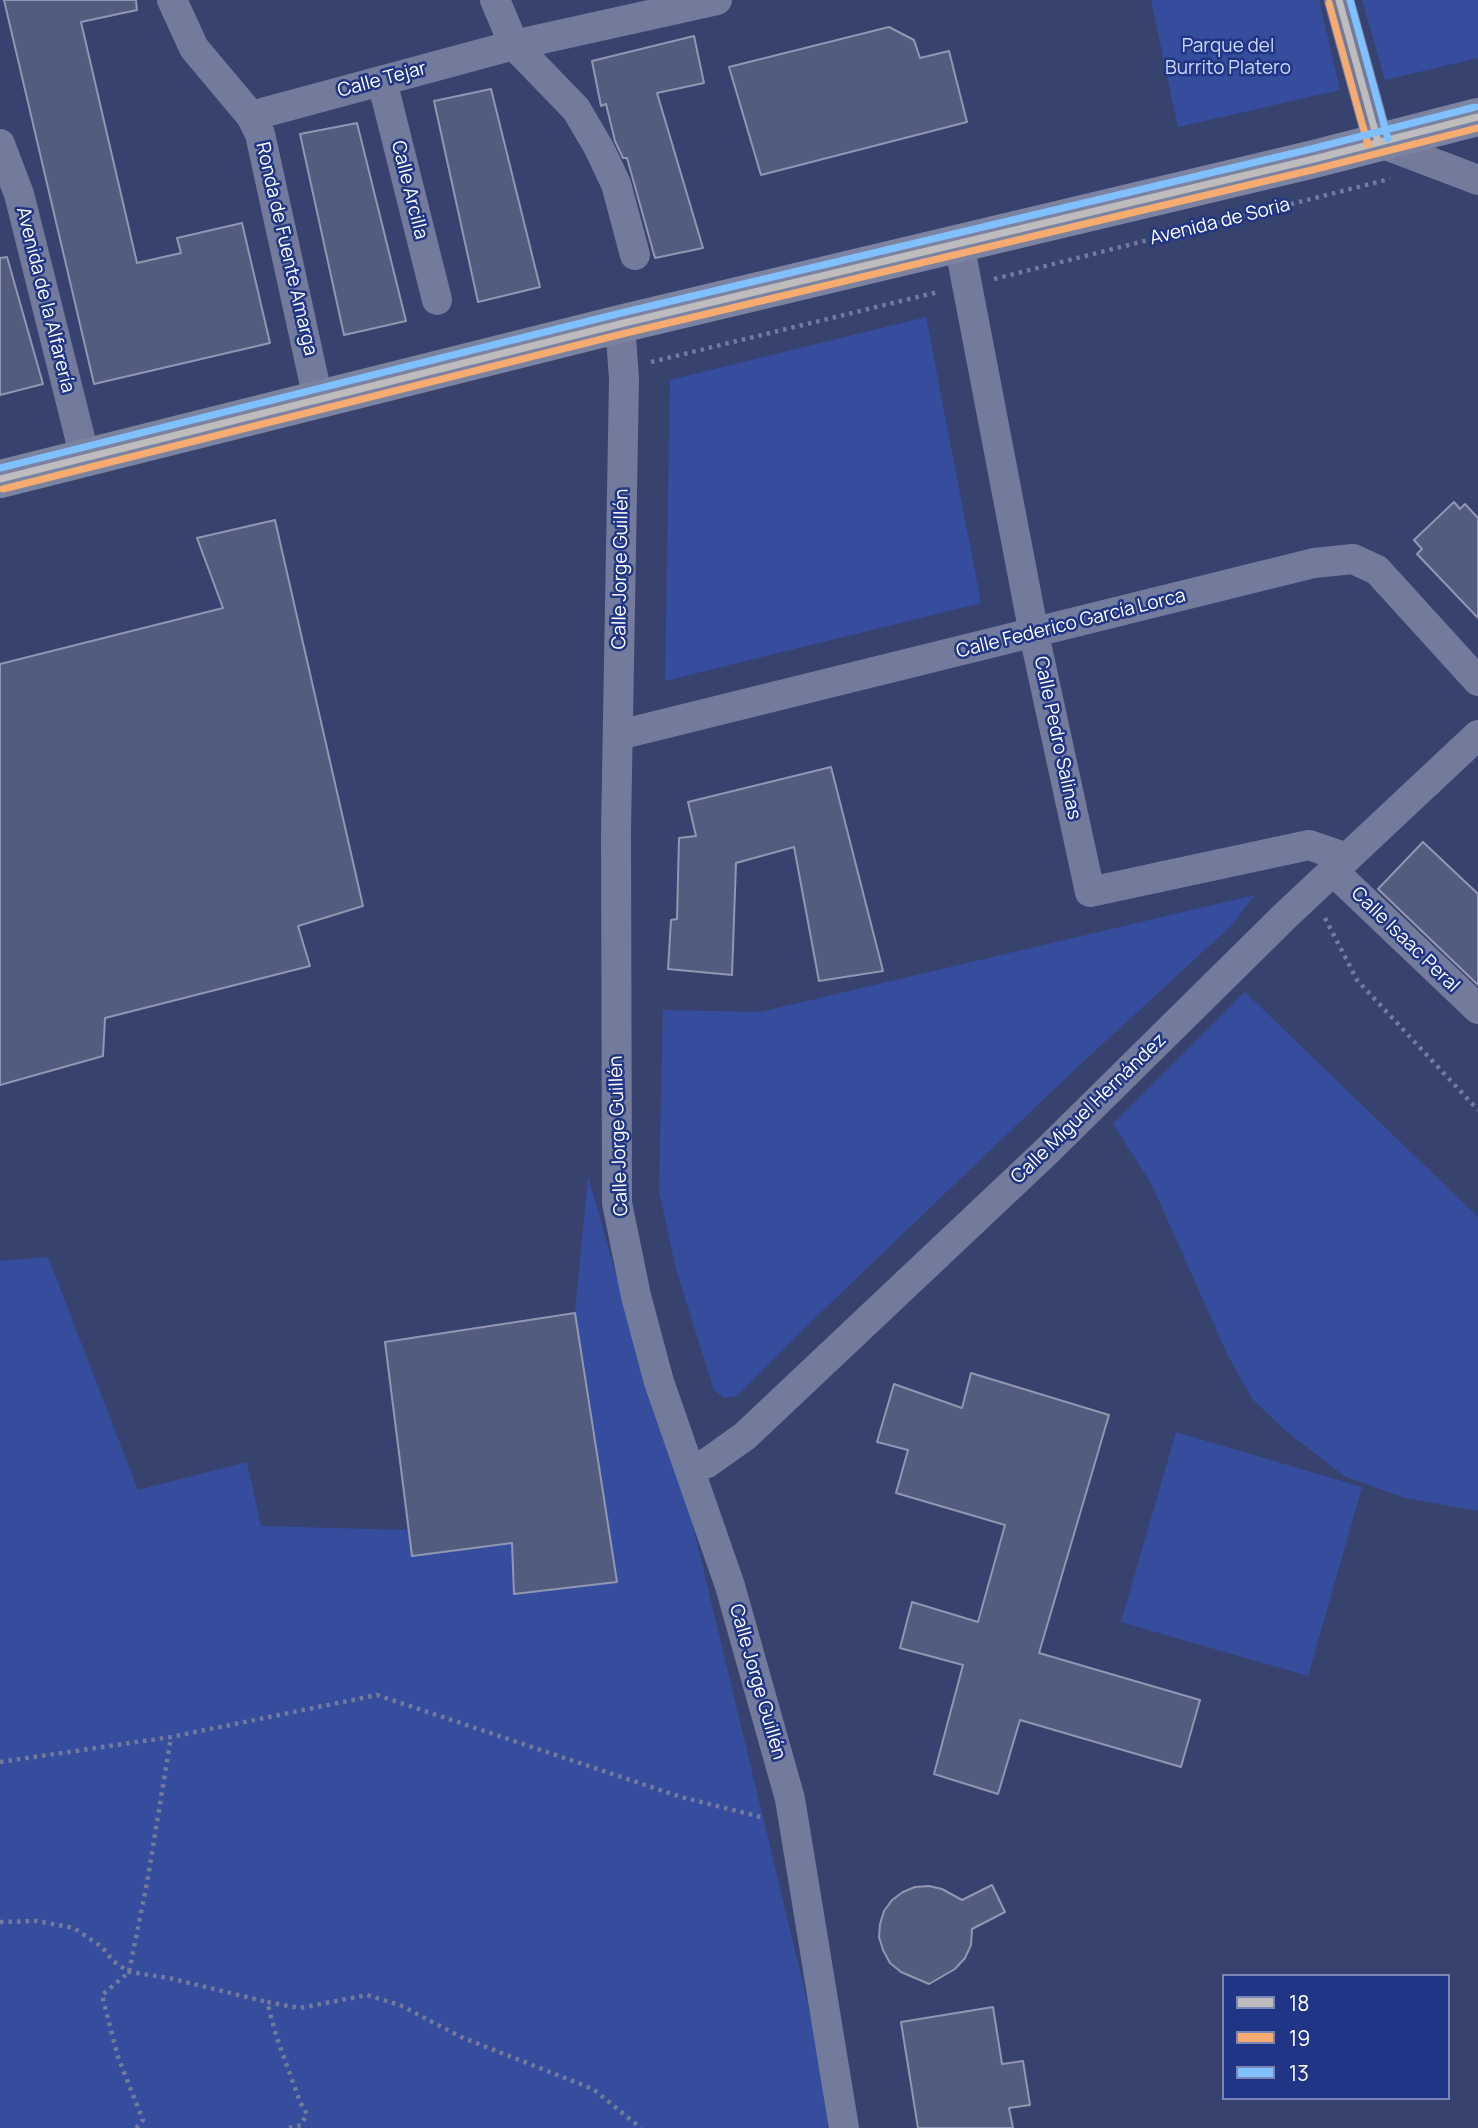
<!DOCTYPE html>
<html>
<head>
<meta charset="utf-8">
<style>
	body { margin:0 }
	#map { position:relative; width:1478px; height:2128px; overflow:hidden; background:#37426e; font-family:Manrope,sans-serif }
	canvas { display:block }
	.legend { position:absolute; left:1222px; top:1974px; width:228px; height:126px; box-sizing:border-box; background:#203585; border:2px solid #7986b6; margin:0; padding:9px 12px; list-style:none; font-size:21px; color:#fff }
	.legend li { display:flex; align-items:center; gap:14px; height:35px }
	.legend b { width:35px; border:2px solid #7986b6 }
</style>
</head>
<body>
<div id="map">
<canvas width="1478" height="2128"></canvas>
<ul class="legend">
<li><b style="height:9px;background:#bebcbd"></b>18</li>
<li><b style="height:9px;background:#f6ab70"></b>19</li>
<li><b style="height:9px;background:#80c0ff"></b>13</li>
</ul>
</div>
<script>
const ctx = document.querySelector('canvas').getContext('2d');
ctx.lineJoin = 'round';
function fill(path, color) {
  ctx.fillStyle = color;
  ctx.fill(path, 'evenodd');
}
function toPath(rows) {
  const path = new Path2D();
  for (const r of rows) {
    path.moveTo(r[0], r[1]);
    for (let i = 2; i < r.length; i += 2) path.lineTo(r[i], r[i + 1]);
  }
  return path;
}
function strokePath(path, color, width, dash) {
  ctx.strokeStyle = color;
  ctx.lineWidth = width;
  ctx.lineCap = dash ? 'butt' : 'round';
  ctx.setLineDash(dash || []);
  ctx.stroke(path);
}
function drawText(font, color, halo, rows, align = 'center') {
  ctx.font = font + ' Manrope,sans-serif';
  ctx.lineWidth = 5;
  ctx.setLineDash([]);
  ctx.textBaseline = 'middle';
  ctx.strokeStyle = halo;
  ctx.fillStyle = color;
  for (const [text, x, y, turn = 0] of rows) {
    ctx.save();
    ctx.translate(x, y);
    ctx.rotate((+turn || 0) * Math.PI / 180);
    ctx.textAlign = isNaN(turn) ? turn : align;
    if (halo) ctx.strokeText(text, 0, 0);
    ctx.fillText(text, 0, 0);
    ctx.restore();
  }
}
const green = toPath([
	[1151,0,1319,0,1340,90,1178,127],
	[1362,0,1478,0,1478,58,1385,80],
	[926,317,981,603,665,681,670,380],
	[1255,895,1231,926,1071,1073,817,1316,737,1396,724,1398,714,1390,676,1270,659,1190,663,1010,760,1012],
	[1245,992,1478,1217,1478,1511,1405,1498,1344,1476,1286,1431,1253,1400,1228,1356,1152,1185,1113,1124],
	[588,1176,614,1268,692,1522,816,2038,828,2128,0,2128,0,1261,48,1257,138,1490,247,1462,261,1526,408,1530,412,1556,512,1543,515,1594,617,1582,575,1313],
	[1176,1432,1362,1487,1308,1676,1121,1622]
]);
const building = toPath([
	[4,0,136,0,137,10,81,22,137,263,181,253,177,238,242,223,270,343,94,384,4,0],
	[889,27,914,40,920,58,949,51,967,122,761,175,729,67,889,27],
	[694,36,704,83,657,93,703,248,655,258,627,158,623,158,615,141,606,104,601,106,592,61,694,36],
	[491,89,540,287,478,302,434,101,491,89],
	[357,123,406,321,344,335,300,134,357,123],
	[7,257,43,384,0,395,0,258,7,257],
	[1454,502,1460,509,1465,504,1478,518,1478,618,1417,554,1422,549,1414,540,1454,502],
	[275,520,363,906,298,926,310,966,105,1018,103,1056,0,1085,0,664,223,608,197,538,275,520],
	[831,767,883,971,819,981,794,847,736,863,732,975,668,969,671,920,677,919,679,838,696,836,688,802,831,767],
	[1423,842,1478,894,1478,985,1378,889,1423,842],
	[575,1313,617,1582,514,1594,512,1543,412,1556,385,1342,575,1313],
	[971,1373,1109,1415,1039,1653,1200,1700,1181,1767,1020,1720,998,1794,934,1774,963,1665,900,1648,912,1602,978,1622,1005,1525,896,1493,908,1450,877,1442,894,1384,962,1408,971,1373],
	[992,1885,1005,1912,972,1929,971,1945,965,1958,955,1969,929,1984,901,1972,890,1963,883,1950,879,1937,880,1924,884,1911,892,1900,903,1892,915,1887,929,1886,942,1889,962,1900,992,1885],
	[993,2007,1002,2064,1023,2061,1030,2105,1009,2108,1013,2128,918,2128,901,2022,993,2007]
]);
const path = toPath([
	[994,279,1390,179],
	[651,362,938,292],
	[1325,918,1357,980,1478,1110],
	[0,1762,171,1737,377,1695,681,1797,765,1818],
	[0,1922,37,1921,74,1928,102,1947,113,1961,129,1972,169,1978,267,2002],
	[136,2128,143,2120,118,2057,102,1995,129,1972,147,1883,171,1737],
	[289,2128,301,2125,307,2114,300,2102,276,2035,267,2002,300,2008,367,1995,400,2005,461,2037,593,2089,641,2128]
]);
const minor = toPath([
	[172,0,194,48,251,116,260,134,318,399],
	[495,0,514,45,576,109,599,148,616,184,635,255],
	[1339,0,1378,142,1478,180],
	[382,81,437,300],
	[251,116,514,45,717,0],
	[0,144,19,194,85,458],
	[959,243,1034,634,1090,892,1309,845,1347,858],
	[620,324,624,379,616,832,617,1203,636,1296,659,1382,730,1586,790,1799,844,2128],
	[619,735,1314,563,1353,559,1377,570,1478,681],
	[1333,871,1478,1009],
	[689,1469,707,1463,745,1436,1047,1151,1285,916,1478,735]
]);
const major = toPath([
	[0,479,620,324,1314,159,1478,117]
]);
const bus1 = toPath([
	[1339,0,1378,142],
	[0,479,620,324,1314,159,1478,117]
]);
const bus2 = toPath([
	[1329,3,1368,145],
	[3,489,622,334,1316,169,1478,128]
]);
const bus3 = toPath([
	[1350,0,1388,139],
	[0,468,617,314,1311,149,1475,107]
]);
const parkNames = [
	["Parque del",1228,47],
	["Burrito Platero",1228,69]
];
const streetNames = [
	["Calle Tejar",382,80,-15],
	["Calle Arcilla",409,190,76],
	["Avenida de Soria",1220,222,-14],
	["Ronda de Fuente Amarga",286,249,77],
	["Avenida de la Alfarería",45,300,76],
	["Calle Jorge Guillén",621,569,-89],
	["Calle Federico García Lorca",1071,624,-14],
	["Calle Pedro Salinas",1057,738,78],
	["Calle Isaac Peral",1405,940,44],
	["Calle Miguel Hernández",1089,1109,-44],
	["Calle Jorge Guillén",619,1136,-92],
	["Calle Jorge Guillén",757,1682,74]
];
fill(green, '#364d9d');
fill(building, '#525c7e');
strokePath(building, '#9197b2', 2);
strokePath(path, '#727b9c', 4.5, [3.5, 5]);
strokePath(minor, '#727b9c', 30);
strokePath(major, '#7c83a1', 38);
strokePath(bus1, '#bebcbd', 7);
strokePath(bus2, '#f6ab70', 7);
strokePath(bus3, '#80c0ff', 7);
drawText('19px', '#ccd6f7', '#203585', parkNames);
drawText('19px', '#fff', '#203585', streetNames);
</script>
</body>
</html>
